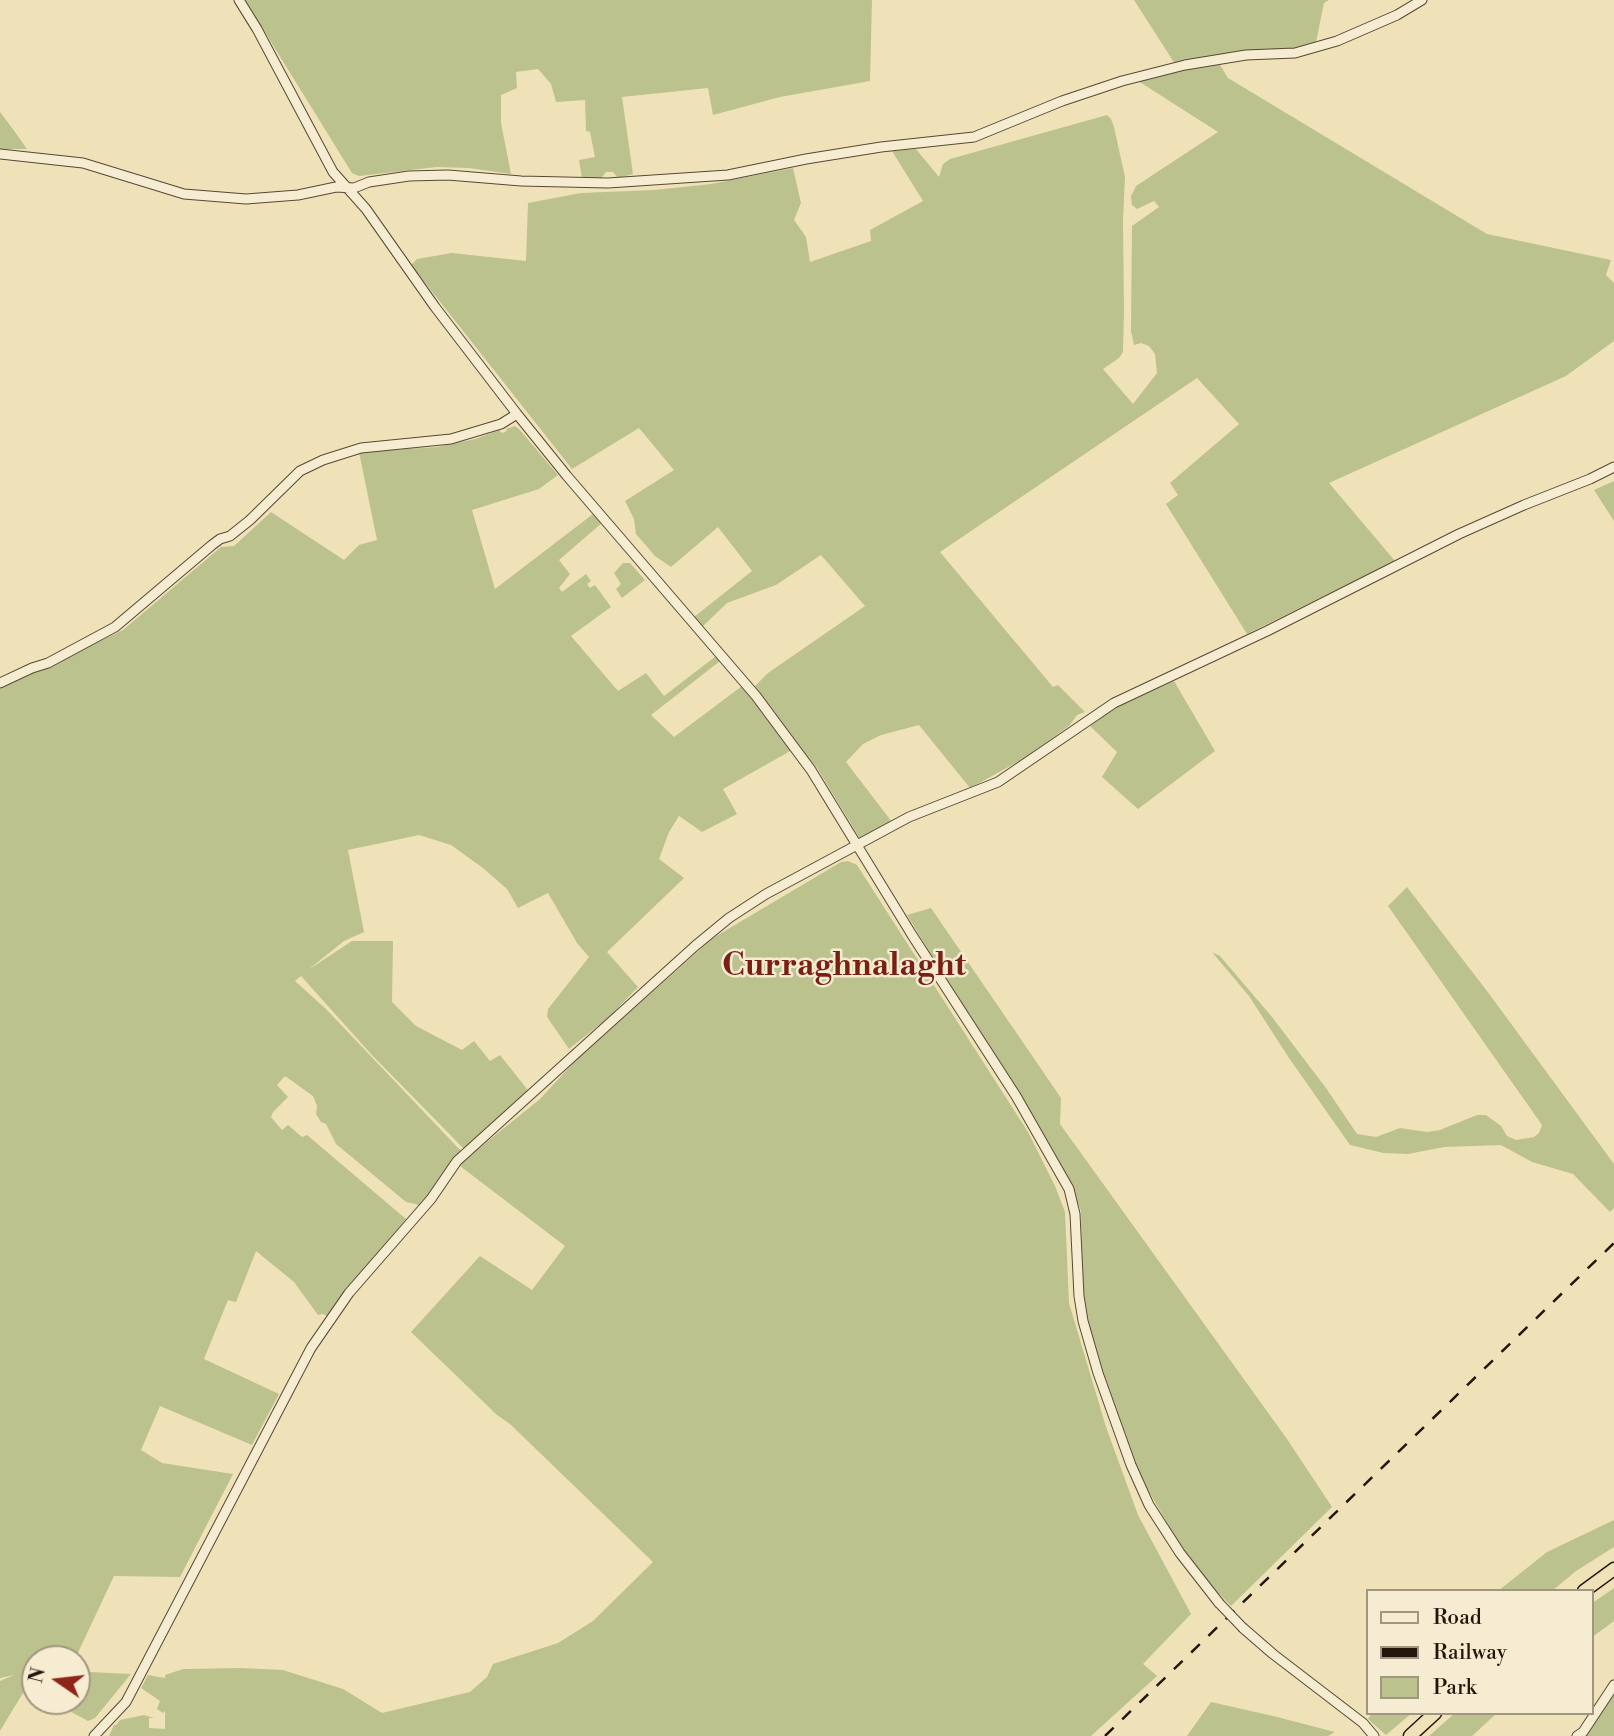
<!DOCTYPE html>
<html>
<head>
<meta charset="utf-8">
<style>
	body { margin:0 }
	#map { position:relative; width:1614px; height:1736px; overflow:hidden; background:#efe2b8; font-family:"Libre Bodoni",serif }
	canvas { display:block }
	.legend { position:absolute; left:1366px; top:1589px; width:228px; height:126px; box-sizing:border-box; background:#f5ecd1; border:2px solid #a19682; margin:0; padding:9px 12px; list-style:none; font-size:21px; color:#24150b }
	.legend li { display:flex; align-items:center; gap:14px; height:35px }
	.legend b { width:35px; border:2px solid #a19682 }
	.north { position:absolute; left:21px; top:1645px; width:70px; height:70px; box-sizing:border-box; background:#f5ecd1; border:2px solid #a19682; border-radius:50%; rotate:284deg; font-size:19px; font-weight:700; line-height:28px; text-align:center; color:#24150b }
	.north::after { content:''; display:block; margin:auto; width:24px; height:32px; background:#8f2418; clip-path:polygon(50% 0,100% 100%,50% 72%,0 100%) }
</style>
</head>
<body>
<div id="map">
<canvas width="1614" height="1736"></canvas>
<ul class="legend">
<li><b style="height:9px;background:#f5ecd1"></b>Road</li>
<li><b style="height:9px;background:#24150b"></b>Railway</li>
<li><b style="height:19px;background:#bcc28d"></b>Park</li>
</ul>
<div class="north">N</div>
</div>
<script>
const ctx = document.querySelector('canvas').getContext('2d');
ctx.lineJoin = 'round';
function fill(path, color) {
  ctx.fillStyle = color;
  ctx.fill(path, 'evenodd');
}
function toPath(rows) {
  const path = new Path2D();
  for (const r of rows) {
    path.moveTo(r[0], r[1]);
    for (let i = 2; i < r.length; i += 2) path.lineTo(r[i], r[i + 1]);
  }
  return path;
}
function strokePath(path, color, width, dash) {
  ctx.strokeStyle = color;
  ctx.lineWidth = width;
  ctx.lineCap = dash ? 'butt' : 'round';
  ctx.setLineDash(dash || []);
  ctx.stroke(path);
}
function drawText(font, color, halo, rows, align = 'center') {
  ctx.font = font + ' "Libre Bodoni",serif';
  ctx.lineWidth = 5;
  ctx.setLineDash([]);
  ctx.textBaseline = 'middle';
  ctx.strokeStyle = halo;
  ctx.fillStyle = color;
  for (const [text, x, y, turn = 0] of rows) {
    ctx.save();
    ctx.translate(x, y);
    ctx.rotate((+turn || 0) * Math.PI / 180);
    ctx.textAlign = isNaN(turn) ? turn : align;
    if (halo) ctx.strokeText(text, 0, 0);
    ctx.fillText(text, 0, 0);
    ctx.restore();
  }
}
const green = toPath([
	[245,0,872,0,870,81,780,97,713,115,708,88,622,97,633,174,618,178,613,172,606,172,601,178,582,178,579,160,595,157,590,132,586,131,585,100,556,102,551,84,538,69,516,72,517,88,501,95,501,123,511,174,469,168,437,167,359,176,352,173],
	[1134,0,1329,0,1324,3,1316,42,1287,50,1202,58,1175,64],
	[1217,60,1228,78,1487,234,1611,260,1606,275,1614,283,1614,341,1566,376,1329,483,1395,561,1247,634,1166,504,1178,495,1170,483,1239,424,1197,378,940,552,1053,687,1058,685,1085,712,1077,715,1069,726,1023,759,970,788,919,725,881,735,863,744,846,762,892,822,865,838,859,837,817,768,751,690,768,673,865,606,821,555,776,585,727,603,701,628,694,617,752,571,718,527,671,567,655,556,636,534,634,519,625,501,674,470,639,428,572,469,411,265,417,259,452,253,526,261,528,203,581,193,654,190,711,184,793,168,801,203,794,220,806,237,810,262,871,241,870,230,923,201,892,151,916,149,939,177,943,164,950,159,1107,115,1111,119,1114,127,1125,177,1123,220,1124,312,1123,352,1119,358,1103,369,1133,404,1157,373,1155,354,1149,346,1141,343,1134,345,1131,331,1132,226,1159,207,1154,201,1137,209,1132,205,1131,196,1136,186,1218,132,1135,79],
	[0,112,15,132,27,149,0,149],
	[515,426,520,430,558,475,539,489,472,510,495,589,593,514,603,522,559,560,570,574,559,588,562,592,586,574,591,581,587,584,590,588,595,585,611,607,571,636,618,691,646,673,664,696,716,656,720,661,651,715,674,737,742,686,792,750,723,789,737,814,702,832,679,816,669,832,659,859,684,878,607,952,638,987,608,1018,569,1049,547,1017,548,1009,589,957,577,943,548,893,518,908,507,889,483,868,451,845,419,835,348,850,364,932,344,941,308,970,352,941,393,941,392,1002,416,1026,462,1050,474,1041,490,1061,500,1055,531,1094,467,1152,371,1054,301,976,295,981,326,1009,462,1152,420,1207,416,1204,406,1202,336,1144,326,1124,321,1122,316,1114,317,1106,313,1096,285,1076,277,1085,288,1097,273,1112,271,1117,282,1130,288,1125,302,1137,307,1135,406,1219,327,1316,323,1314,318,1315,294,1282,256,1251,236,1302,228,1300,204,1359,279,1394,252,1445,160,1406,141,1450,162,1463,233,1474,180,1577,114,1576,75,1659,35,1659,35,1671,31,1672,35,1672,35,1692,26,1688,0,1731,0,1681,14,1675,0,1678,0,689,123,630,221,547,234,546,271,512,344,560,359,545,377,540,359,452,437,447,475,439,499,430,502,433,507,431,506,429],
	[1614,481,1614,521,1594,490],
	[623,563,630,563,645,580,622,598,616,589,621,584,614,573],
	[1174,681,1215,751,1138,809,1102,777,1117,752,1090,726,1117,707],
	[848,861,857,865,1028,1132,1055,1186,1065,1212,1069,1303,1106,1427,1138,1515,1191,1614,1143,1664,1157,1676,1091,1736,109,1736,114,1725,116,1725,120,1720,144,1715,154,1718,149,1718,149,1728,165,1729,165,1711,163,1713,157,1709,160,1701,141,1688,148,1675,165,1678,165,1675,183,1669,241,1668,283,1670,343,1689,382,1713,470,1692,487,1677,493,1664,558,1643,593,1621,653,1562,510,1424,497,1415,411,1332,480,1256,532,1290,565,1246,460,1166,462,1162,540,1099,575,1061,713,938,841,862],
	[1407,887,1490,995,1614,1164,1614,1208,1610,1212,1573,1174,1532,1162,1501,1145,1444,1147,1408,1154,1383,1153,1350,1145,1289,1058,1249,996,1212,952,1220,956,1272,1017,1326,1088,1357,1134,1376,1137,1400,1128,1427,1132,1440,1130,1477,1115,1486,1115,1501,1126,1507,1136,1516,1140,1534,1137,1539,1133,1542,1125,1388,906],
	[931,908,1061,1098,1060,1124,1287,1439,1332,1507,1231,1606,1210,1584,1180,1545,1141,1478,1095,1350,1083,1299,1081,1211,1071,1183,907,915],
	[1614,1520,1614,1547,1576,1571,1552,1591,1498,1591,1547,1552],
	[1614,1588,1614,1621,1591,1638,1591,1604],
	[77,1671,90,1672,131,1674,95,1718,88,1721,51,1701,77,1701],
	[1614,1691,1614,1736,1586,1736],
	[1211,1702,1273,1716,1335,1732,1328,1736,1187,1736],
	[1372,1713,1412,1713,1386,1735,1368,1719],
	[1455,1713,1497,1713,1472,1736,1429,1736]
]);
const minor = toPath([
	[239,0,257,29,333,172,366,209,435,307,517,414,567,476,756,696,811,770,912,935,1016,1096,1069,1189,1075,1214,1079,1296,1083,1321,1098,1373,1131,1465,1149,1505,1180,1553,1219,1603],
	[0,154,83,163,184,194,246,199,298,195,336,187,354,188,369,182,409,176,448,175,521,181,608,183,728,175,806,159,881,147,974,137,1062,101,1122,81,1185,65,1246,55,1295,53,1337,41,1397,15,1422,0],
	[0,683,32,668,48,663,115,627,212,545,220,539,230,536,250,520,300,471,323,460,361,448,451,439,501,424,517,414],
	[1243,1628,1273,1654,1363,1723,1374,1736],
	[94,1736,126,1702,311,1348,349,1293,431,1199,457,1161,695,946,729,918,766,894,909,817,998,782,1114,703,1267,631,1459,534,1524,505,1590,479,1614,467],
	[1577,1736,1583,1732,1614,1685]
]);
const highway = toPath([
	[1584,1591,1614,1569],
	[1410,1736,1435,1713]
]);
const rail = toPath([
	[1105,1736,1614,1243]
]);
const minorBridge = toPath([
	[1219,1603,1243,1628]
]);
const quarterNames = [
	["Curraghnalaght",844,967]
];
fill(green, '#bcc28d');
strokePath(minor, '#574836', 11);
strokePath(highway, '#24150b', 15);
strokePath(minor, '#f5ecd1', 9);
strokePath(highway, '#efe2b8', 12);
strokePath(rail, '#24150b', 2.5, [12, 12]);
strokePath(minorBridge, '#574836', 11, []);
strokePath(minorBridge, '#f5ecd1', 9);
drawText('bold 32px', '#7a1f14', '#f5ecd1', quarterNames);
</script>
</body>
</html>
